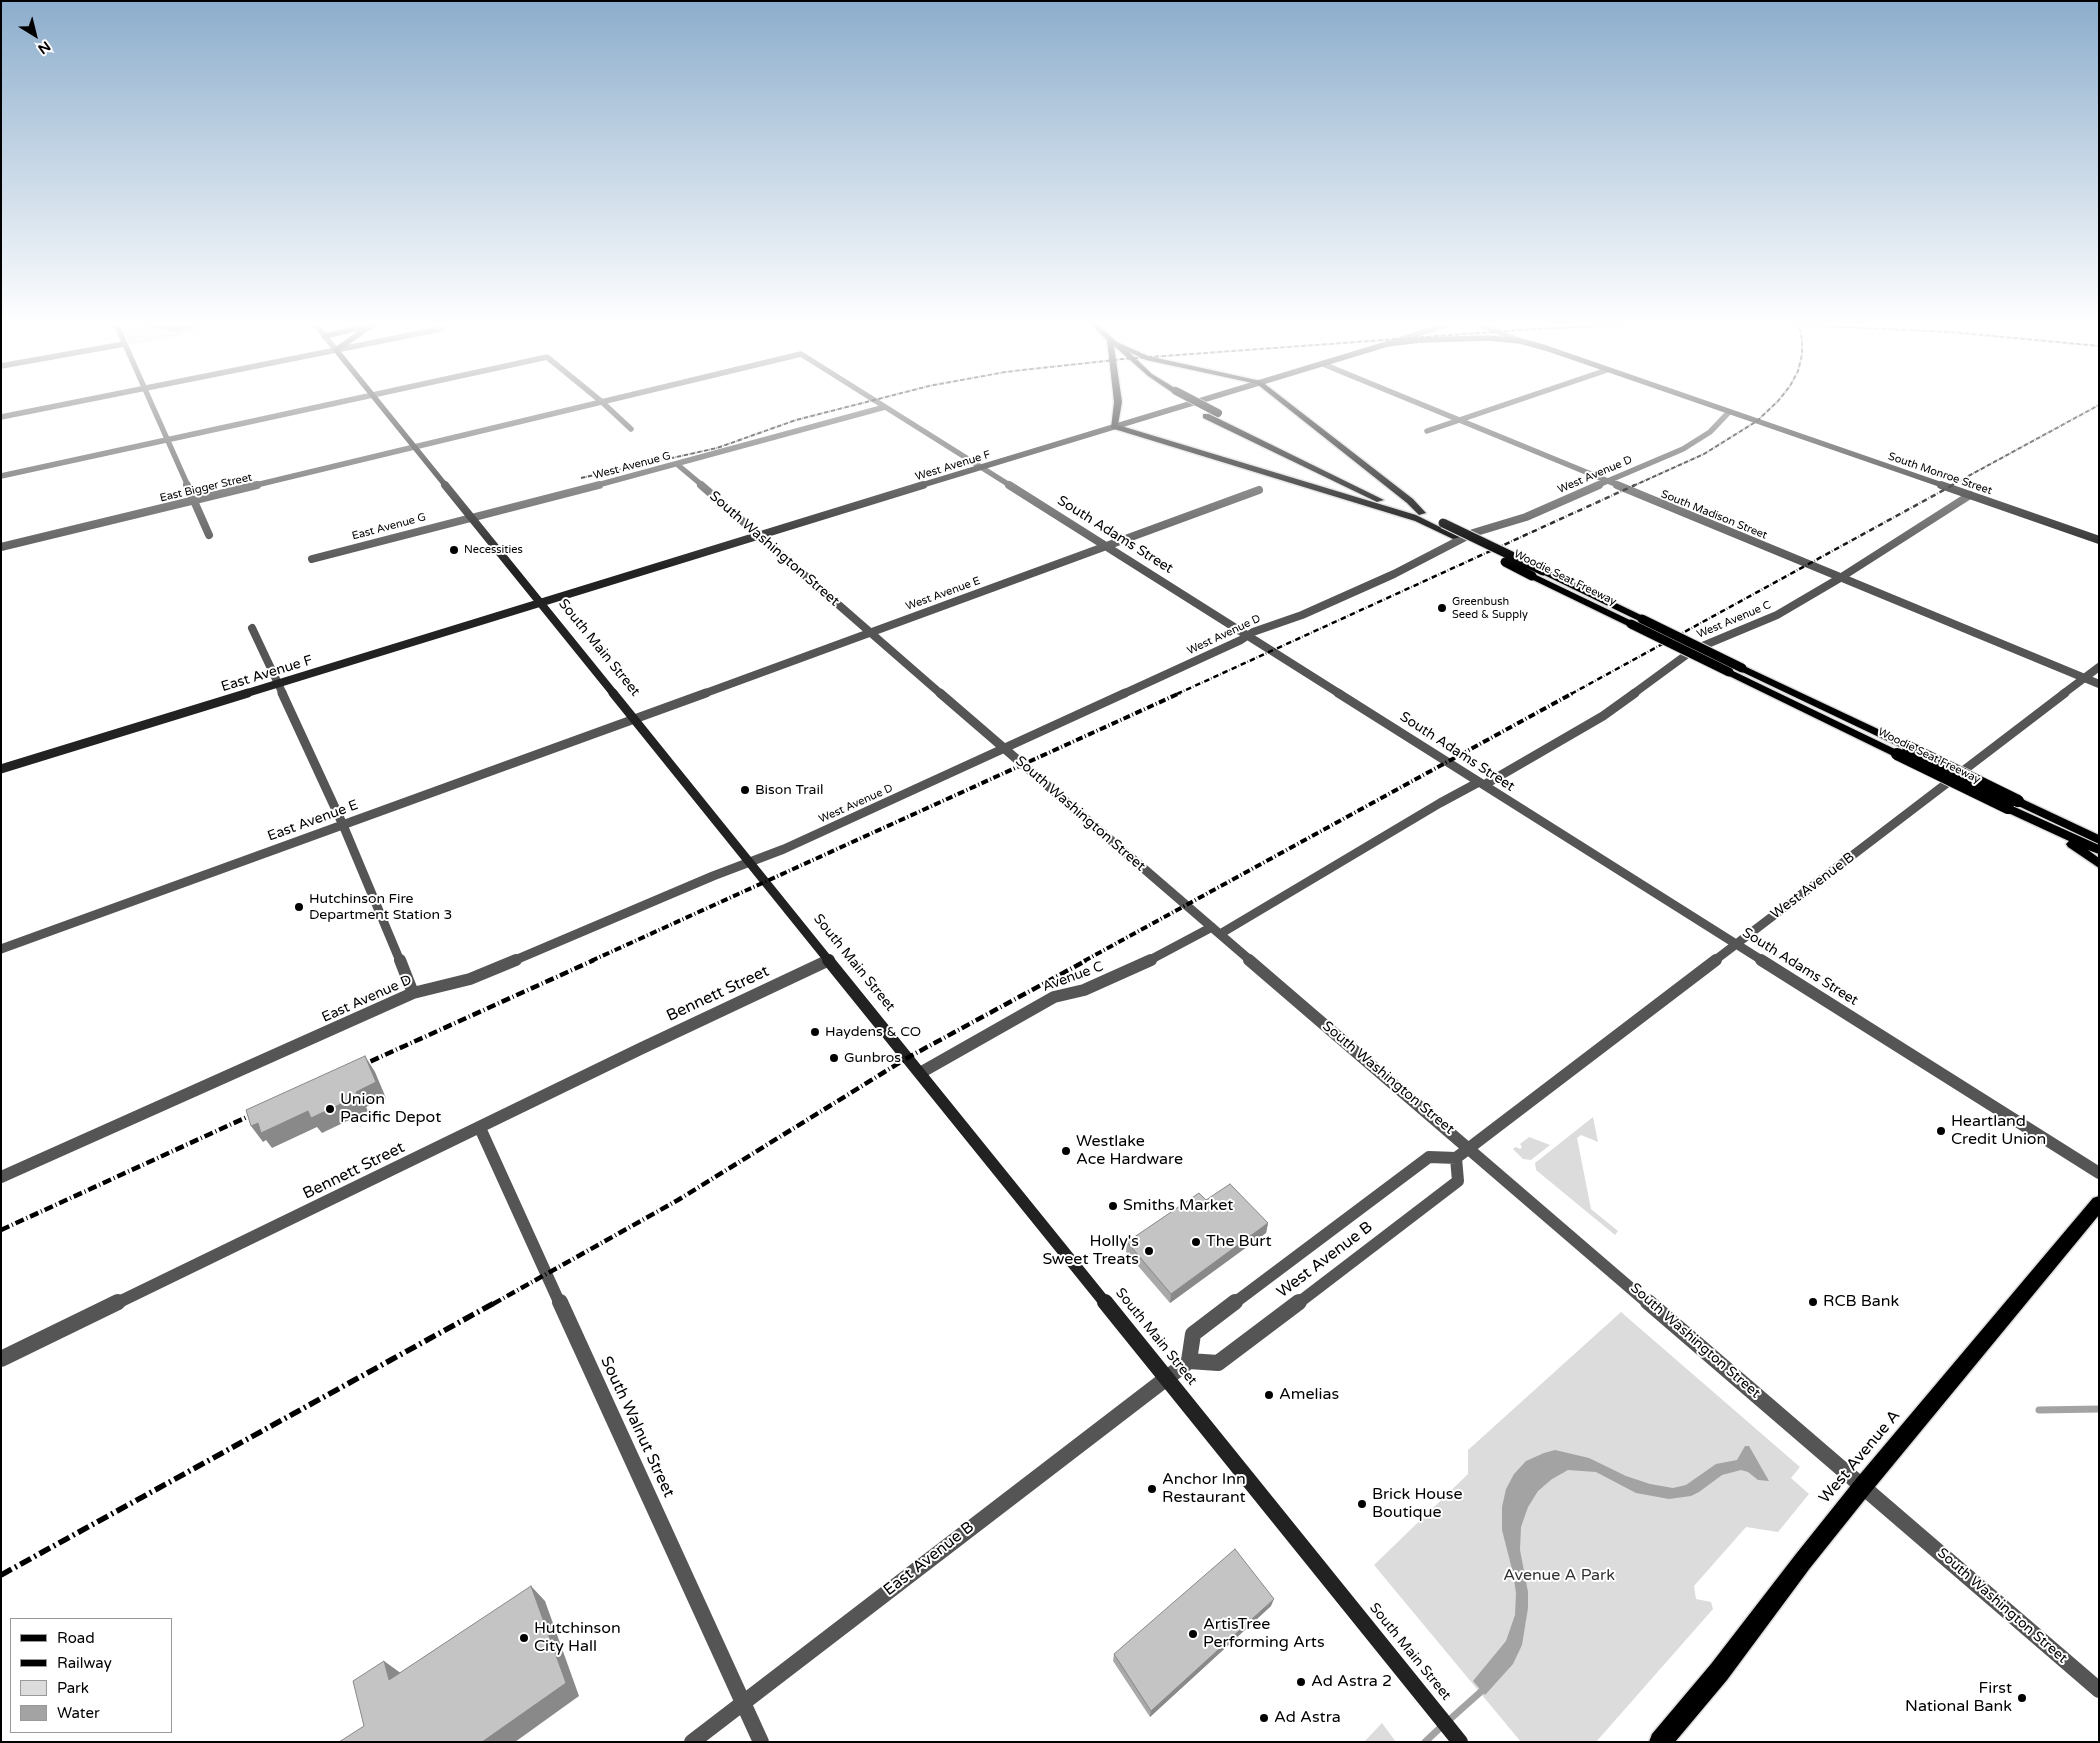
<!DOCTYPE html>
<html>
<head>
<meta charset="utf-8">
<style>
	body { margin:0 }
	#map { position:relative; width:2100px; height:1743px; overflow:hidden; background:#fff; font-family:"Varela Round",sans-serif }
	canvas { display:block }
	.frame { position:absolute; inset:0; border:2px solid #000; pointer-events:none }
	.legend { position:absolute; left:10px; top:1618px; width:162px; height:115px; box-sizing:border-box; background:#fff; border:1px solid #999; margin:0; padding:6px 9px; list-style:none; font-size:15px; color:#000 }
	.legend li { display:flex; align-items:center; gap:10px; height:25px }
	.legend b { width:25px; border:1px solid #999 }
	.north { position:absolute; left:10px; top:10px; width:50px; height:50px; -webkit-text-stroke:4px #fff; paint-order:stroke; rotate:144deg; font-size:14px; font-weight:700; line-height:20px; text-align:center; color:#000 }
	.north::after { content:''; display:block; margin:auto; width:18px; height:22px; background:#000; clip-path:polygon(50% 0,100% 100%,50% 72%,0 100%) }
</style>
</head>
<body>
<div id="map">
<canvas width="2100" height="1743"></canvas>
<div class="frame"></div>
<ul class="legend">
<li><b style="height:6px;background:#000"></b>Road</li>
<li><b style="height:6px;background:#000"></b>Railway</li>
<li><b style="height:14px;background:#dcdcdc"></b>Park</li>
<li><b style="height:14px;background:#a3a3a3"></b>Water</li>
</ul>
<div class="north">N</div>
</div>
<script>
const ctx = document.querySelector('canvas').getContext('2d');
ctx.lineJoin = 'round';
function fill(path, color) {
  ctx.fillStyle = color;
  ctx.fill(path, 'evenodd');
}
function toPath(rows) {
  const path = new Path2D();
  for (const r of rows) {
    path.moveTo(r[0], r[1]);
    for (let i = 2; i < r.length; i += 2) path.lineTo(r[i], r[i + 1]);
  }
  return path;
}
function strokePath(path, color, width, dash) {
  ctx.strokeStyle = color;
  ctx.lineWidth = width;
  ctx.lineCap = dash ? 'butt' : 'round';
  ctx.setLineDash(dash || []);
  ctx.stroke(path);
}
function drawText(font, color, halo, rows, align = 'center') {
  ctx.font = font + ' "Varela Round",sans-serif';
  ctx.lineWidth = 4;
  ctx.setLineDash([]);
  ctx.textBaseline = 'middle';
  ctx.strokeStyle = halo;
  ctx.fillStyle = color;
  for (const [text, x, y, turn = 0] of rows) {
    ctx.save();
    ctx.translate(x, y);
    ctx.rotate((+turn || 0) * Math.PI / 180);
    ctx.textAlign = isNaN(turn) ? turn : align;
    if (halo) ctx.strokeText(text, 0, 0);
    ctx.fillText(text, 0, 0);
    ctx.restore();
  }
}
const green = toPath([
	[122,324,241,324,130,345],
	[1593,1117,1598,1142,1581,1135,1577,1138,1591,1209,1618,1231,1615,1235,1536,1170,1535,1163],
	[1529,1137,1550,1145,1531,1160,1523,1159,1513,1149,1516,1147,1520,1149,1522,1147,1520,1144],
	[1621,1312,1800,1467,1791,1478,1809,1494,1778,1532,1746,1527,1694,1586,1696,1599,1711,1602,1713,1609,1596,1742,1521,1742,1374,1565,1468,1474,1468,1450],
	[1382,1723,1396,1742,1364,1742]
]);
const water = toPath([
	[1745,1446,1749,1446,1769,1481,1758,1480,1748,1472,1741,1470,1722,1475,1699,1492,1691,1496,1669,1499,1636,1493,1596,1472,1568,1470,1552,1479,1538,1491,1528,1507,1521,1527,1520,1550,1528,1592,1528,1608,1522,1645,1513,1664,1485,1695,1473,1681,1506,1641,1515,1615,1516,1593,1513,1573,1502,1530,1502,1507,1506,1489,1514,1474,1526,1461,1544,1453,1555,1450,1589,1458,1626,1476,1650,1484,1673,1488,1686,1485,1716,1464,1737,1460]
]);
const stream = toPath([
	[2039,1410,2099,1409],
	[1448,1721,1485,1688],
	[1425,1742,1442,1726]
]);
const streetFar4 = toPath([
	[116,324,188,486],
	[150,324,177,329,192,324],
	[315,324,336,350],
	[1479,324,1520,341],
	[1387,344,1448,324],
	[1323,364,1620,486],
	[1,366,124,344],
	[1,417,441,329],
	[1427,431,1607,370],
	[678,465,703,486],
	[1,476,547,357,602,402,631,429],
	[252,486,801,354,1011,486],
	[594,486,885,407],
	[1596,486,1683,449,1710,432,1729,412]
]);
const streetFar3 = toPath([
	[187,485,209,535],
	[701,485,941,694],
	[1009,485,1340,694],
	[1617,485,2099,684],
	[1,547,257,485],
	[312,559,599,485],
	[252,628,283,694],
	[703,694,1259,490],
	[1123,694,1241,640,1253,632,1302,615,1394,574,1473,533,1526,517,1599,485],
	[1633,694,1693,650,1777,615,1840,578,1970,495],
	[2063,694,2099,667]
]);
const streetFar2 = toPath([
	[282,693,343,825,400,961],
	[940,693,1251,961],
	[1338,693,1763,961],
	[1484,785,1603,716,1635,693],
	[1220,934,1440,803,1479,782],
	[1,949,706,693],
	[513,961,713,876,784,849,1125,693],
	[827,961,829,960],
	[1148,961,1212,927],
	[1714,961,2065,693]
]);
const streetFar1 = toPath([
	[400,960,413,993],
	[1249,960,1649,1304],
	[1761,960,2099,1173],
	[920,1073,1054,997,1084,990,1151,960],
	[480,1128,560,1304],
	[1,1177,413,993,470,979,516,960],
	[115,1304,640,1049,829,960],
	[1233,1304,1429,1157,1456,1158,1716,960],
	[1297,1304,1458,1181,1456,1158]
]);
const street = toPath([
	[560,1302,761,1742],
	[1648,1302,2099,1690],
	[1,1359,118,1302],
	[1189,1361,1193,1334,1235,1302],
	[692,1742,1189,1361,1218,1363,1299,1302]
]);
const secondaryFar4 = toPath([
	[373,324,336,350,446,486],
	[324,336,364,327],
	[919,486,1387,344,1420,340,1488,338,1520,341,1546,348,1945,486]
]);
const secondaryFar3 = toPath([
	[445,485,614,694],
	[1941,485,2099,540],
	[244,694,923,485]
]);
const secondaryFar2 = toPath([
	[613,693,829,961],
	[1,769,248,693]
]);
const secondaryFar1 = toPath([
	[828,960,1106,1304]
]);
const secondary = toPath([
	[1105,1302,1460,1742]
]);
const primary = toPath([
	[1090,324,1097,324,1117,342,1148,356,1261,381,1413,499,1426,513,1419,515,1407,503,1257,384,1146,360,1129,352,1152,374,1180,391,1173,393,1148,376,1114,346,1122,402,1118,425,1416,515,1460,537,1453,539,1415,521,1111,428,1114,402,1107,340,1090,324],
	[1203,414,1209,414,1384,500,1377,502,1203,418,1203,414],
	[1543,568,1645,617,1647,619,1645,621,1639,621,1540,573,1540,569,1543,568],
	[1532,573,1634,622,1636,624,1634,626,1628,626,1529,578,1527,576,1532,573],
	[1742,665,1912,745,1914,747,1912,749,1904,749,1738,670,1738,666,1742,665],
	[1729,669,1901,752,1903,754,1897,757,1893,756,1725,674,1724,672,1729,669],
	[2018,797,2099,835,2099,844,2014,804,2012,801,2018,797],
	[2008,804,2099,845,2099,854,2088,850,2099,858,2099,868,2068,847,2066,844,2069,841,2004,811,2002,808,2008,804],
	[2099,1196,2099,1215,1870,1493,1810,1568,1727,1680,1675,1742,1649,1742,1652,1734,1711,1664,1796,1554,1856,1479,2093,1198,2099,1196]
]);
const railFar4 = toPath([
	[1776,324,1951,332,2099,346],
	[581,478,717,448,796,420,929,386,1005,372,1123,359,1534,329,1648,324],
	[1633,486,1704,454,1757,421,1778,401,1790,386,1798,371,1802,355,1802,339,1799,324],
	[1950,486,2099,405]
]);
const railFar3 = toPath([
	[1177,694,1635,485],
	[1571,694,1953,485]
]);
const railFar2 = toPath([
	[591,961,1180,693],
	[1084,961,1573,693]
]);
const railFar1 = toPath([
	[356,1068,594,960],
	[1,1230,260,1111],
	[493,1304,678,1200,907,1058,1087,960]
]);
const rail = toPath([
	[1,1575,496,1302]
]);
const primaryBridgeFar2 = toPath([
	[1176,391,1218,413]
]);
const primaryBridgeFar1 = toPath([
	[1443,523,1543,571],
	[1505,562,1532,576],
	[1642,619,1742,668],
	[1631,624,1729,672]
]);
const primaryBridge = toPath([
	[1908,747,2018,801],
	[1897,754,2008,808]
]);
const wall = toPath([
	[1206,1200,1268,1223,1266,1233,1170,1303,1126,1252,1127,1242],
	[1271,1606,1150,1717,1113,1661,1114,1654]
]);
const shadedWall = toPath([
	[365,1056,375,1072,386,1098,366,1107,368,1111,322,1133,317,1127,272,1148,266,1140,263,1142,251,1126,258,1123,308,1111,356,1092],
	[1268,1223,1266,1233,1170,1303,1171,1294],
	[531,1586,545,1601,579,1696,515,1742,482,1742],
	[1274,1599,1271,1606,1150,1717,1151,1711],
	[384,1661,402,1674,389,1680]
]);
const building = toPath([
	[365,1056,376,1082,356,1092,358,1096,311,1118,308,1111,261,1133,258,1123,251,1126,246,1110,365,1056],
	[1230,1184,1268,1223,1171,1294,1127,1242,1199,1193,1206,1200,1230,1184],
	[1235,1549,1274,1599,1151,1711,1114,1654,1235,1549],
	[531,1586,566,1683,482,1742,339,1742,364,1726,353,1681,384,1661,389,1680,531,1586]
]);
const markers = [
	[454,550,5,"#000"],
	[1442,608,5,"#000"],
	[745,790,5,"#000"],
	[299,907,5,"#000"],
	[815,1032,5,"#000"],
	[834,1058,5,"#000"],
	[330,1109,5,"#000"],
	[1941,1131,5,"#000"],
	[1066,1151,5,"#000"],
	[1113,1206,5,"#000"],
	[1196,1242,5,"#000"],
	[1149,1251,5,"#000"],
	[1813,1302,5,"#000"],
	[1269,1395,5,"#000"],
	[1152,1489,5,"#000"],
	[1362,1504,5,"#000"],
	[1193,1634,5,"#000"],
	[524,1638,5,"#000"],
	[1301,1682,5,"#000"],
	[2022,1698,5,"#000"],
	[1264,1718,5,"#000"]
];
const farStreetnames = [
	["West Avenue G",632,466,-15],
	["West Avenue F",953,466,-17],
	["South Monroe Street",1940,474,19],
	["West Avenue D",1595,475,-23],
	["East Bigger Street",206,488,-13],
	["South Madison Street",1714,515,22],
	["East Avenue G",389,527,-15],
	["Woodie Seat Freeway",1565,578,26],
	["West Avenue E",943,594,-20],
	["West Avenue C",1734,620,-23],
	["West Avenue D",1224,635,-25],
	["Woodie Seat Freeway",1929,756,26],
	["West Avenue D",856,804,-24]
];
const farPoinames = [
	["Necessities",464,550],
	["Greenbush",1452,602],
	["Seed & Supply",1452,615]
];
const streetNames = [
	["South Adams Street",1115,535,32],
	["South Washington Street",774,549,41],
	["South Main Street",599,648,51],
	["East Avenue F",267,674,-17],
	["South Adams Street",1457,752,33],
	["South Washington Street",1080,814,41],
	["East Avenue E",313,821,-20],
	["West Avenue B",1813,886,-37],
	["South Main Street",854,963,51],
	["South Adams Street",1800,967,32],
	["Avenue C",1073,977,-20],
	["East Avenue D",367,999,-24],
	["South Washington Street",1388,1078,40],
	["South Main Street",1156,1337,51],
	["South Washington Street",1695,1341,41],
	["South Washington Street",2002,1606,41],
	["South Main Street",1410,1652,51]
];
const poiNames = [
	["Bison Trail",755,790],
	["Hutchinson Fire",309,899],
	["Department Station 3",309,915],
	["Haydens & CO",825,1032],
	["Gunbros",844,1058]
];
const nearStreetnames = [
	["Bennett Street",718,994,-25],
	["Bennett Street",354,1171,-26],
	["West Avenue B",1325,1260,-37],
	["South Walnut Street",637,1427,65],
	["West Avenue A",1860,1457,-50],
	["East Avenue B",929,1559,-38]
];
const nearPoinames = [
	["Union",340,1100],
	["Pacific Depot",340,1118],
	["Heartland",1951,1122],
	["Credit Union",1951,1140],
	["Westlake",1076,1142],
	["Ace Hardware",1076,1160],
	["Smiths Market",1123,1206],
	["Holly's",1139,1242,"right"],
	["Sweet Treats",1139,1260,"right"],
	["The Burt",1206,1242],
	["RCB Bank",1823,1302],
	["Amelias",1279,1395],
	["Anchor Inn",1162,1480],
	["Restaurant",1162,1498],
	["Brick House",1372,1495],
	["Boutique",1372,1513],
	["ArtisTree",1203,1625],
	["Performing Arts",1203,1643],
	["Hutchinson",534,1629],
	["City Hall",534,1647],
	["Ad Astra 2",1311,1682],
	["First",2012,1689,"right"],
	["National Bank",2012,1707,"right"],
	["Ad Astra",1274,1718]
];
const nearParknames = [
	["Avenue A Park",1559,1576]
];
fill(green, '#dcdcdc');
fill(water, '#a3a3a3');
strokePath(stream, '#a3a3a3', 7);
strokePath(primary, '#dbdbdb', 3);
strokePath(streetFar4, '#555', 5.5);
strokePath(streetFar3, '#555', 8);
strokePath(streetFar2, '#555', 9);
strokePath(streetFar1, '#555', 12);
strokePath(street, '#555', 16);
strokePath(secondaryFar4, '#222', 5.5);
strokePath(secondaryFar3, '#222', 8);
strokePath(secondaryFar2, '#222', 9);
strokePath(secondaryFar1, '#222', 12);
strokePath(secondary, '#222', 16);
fill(primary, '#000');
strokePath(railFar4, '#000', 2, [4.5, 1, 0.5, 1]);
strokePath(railFar3, '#000', 2.5, [5.5, 2, 0.5, 2]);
strokePath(railFar2, '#000', 4, [7, 2.5, 1, 2.5]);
strokePath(railFar1, '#000', 4.5, [9, 3, 1, 3]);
strokePath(rail, '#000', 5.5, [12, 4, 2, 4]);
strokePath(primaryBridgeFar2, '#dbdbdb', 9, []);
strokePath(primaryBridgeFar1, '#dbdbdb', 11, []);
strokePath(primaryBridge, '#dbdbdb', 14, []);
strokePath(primaryBridgeFar2, '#000', 8);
strokePath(primaryBridgeFar1, '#000', 9);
strokePath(primaryBridge, '#000', 12);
fill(wall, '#a9a9a9');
fill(shadedWall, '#898989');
fill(building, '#c4c4c4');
strokePath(building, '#898989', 1);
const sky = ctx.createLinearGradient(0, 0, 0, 568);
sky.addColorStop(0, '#8cadcc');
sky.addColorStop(0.57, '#fff');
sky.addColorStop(1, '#ffffff00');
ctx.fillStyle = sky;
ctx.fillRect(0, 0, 2100, 568);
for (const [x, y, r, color] of markers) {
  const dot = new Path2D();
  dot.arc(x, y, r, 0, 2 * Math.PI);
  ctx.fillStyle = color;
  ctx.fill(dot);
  strokePath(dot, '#fff', 2);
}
drawText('11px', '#000', '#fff', farStreetnames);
drawText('11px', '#000', '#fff', farPoinames, 'left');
drawText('14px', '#000', '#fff', streetNames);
drawText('14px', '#000', '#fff', poiNames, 'left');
drawText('16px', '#000', '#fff', nearStreetnames);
drawText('16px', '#000', '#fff', nearPoinames, 'left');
drawText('16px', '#333', '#fff', nearParknames);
</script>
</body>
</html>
